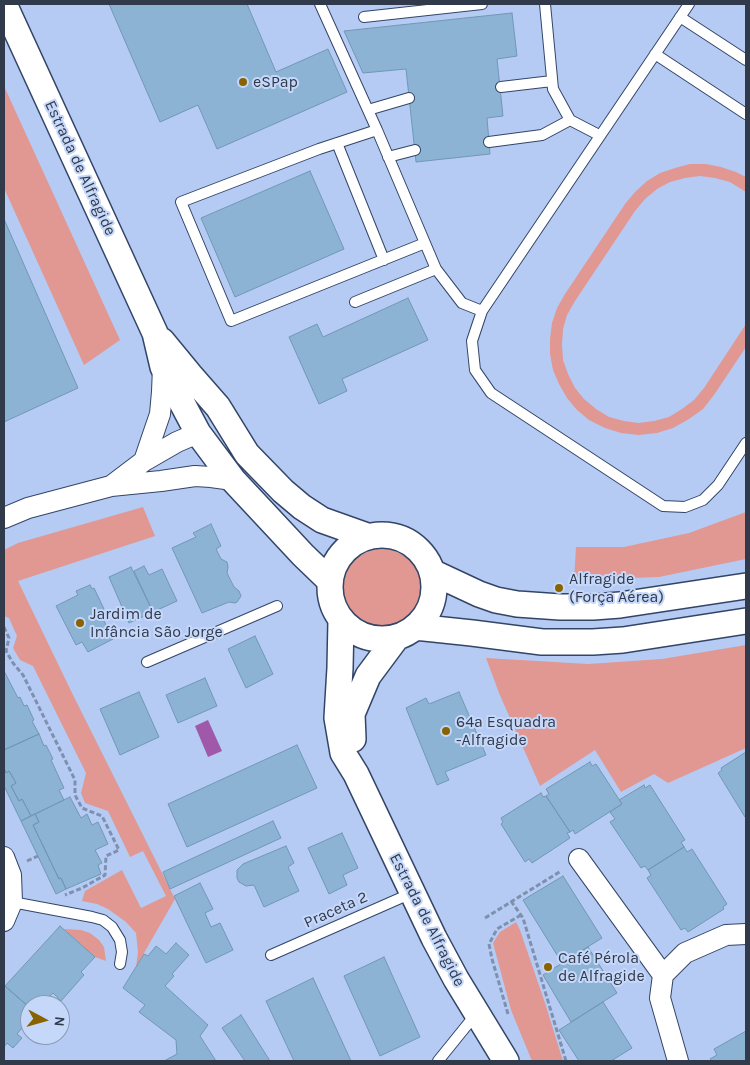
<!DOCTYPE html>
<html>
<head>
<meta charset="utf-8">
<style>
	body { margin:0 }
	#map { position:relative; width:750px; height:1065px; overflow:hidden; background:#b5cbf4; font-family:Karla,sans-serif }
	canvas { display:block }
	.frame { position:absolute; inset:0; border:5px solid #313a4b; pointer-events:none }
	.north { position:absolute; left:20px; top:995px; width:50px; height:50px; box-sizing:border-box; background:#c6d8fa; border:1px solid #8a99b4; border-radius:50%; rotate:96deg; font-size:14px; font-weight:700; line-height:20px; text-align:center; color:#313a4b }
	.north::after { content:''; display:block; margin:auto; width:18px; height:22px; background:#886300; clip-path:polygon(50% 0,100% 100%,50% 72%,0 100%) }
</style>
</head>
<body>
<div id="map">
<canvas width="750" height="1065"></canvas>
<div class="frame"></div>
<div class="north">N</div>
</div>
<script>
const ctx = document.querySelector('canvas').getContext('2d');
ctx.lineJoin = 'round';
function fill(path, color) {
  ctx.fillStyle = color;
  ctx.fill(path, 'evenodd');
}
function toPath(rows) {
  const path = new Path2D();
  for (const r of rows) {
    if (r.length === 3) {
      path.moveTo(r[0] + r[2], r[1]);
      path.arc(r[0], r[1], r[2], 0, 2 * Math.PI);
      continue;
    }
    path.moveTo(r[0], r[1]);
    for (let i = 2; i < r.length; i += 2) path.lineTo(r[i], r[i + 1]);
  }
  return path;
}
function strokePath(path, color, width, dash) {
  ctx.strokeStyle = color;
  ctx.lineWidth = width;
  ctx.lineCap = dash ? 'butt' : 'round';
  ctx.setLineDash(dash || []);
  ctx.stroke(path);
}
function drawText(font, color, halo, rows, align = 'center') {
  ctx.font = font + ' Karla,sans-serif';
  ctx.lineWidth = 4;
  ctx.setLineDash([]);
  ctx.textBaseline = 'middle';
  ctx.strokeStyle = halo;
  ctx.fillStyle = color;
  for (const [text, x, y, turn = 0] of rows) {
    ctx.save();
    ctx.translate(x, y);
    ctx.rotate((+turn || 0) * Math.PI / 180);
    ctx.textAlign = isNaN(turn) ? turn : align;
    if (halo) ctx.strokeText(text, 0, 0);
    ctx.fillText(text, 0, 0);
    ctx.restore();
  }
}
const green = toPath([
	[4,86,120,340,84,365,4,188],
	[690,164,706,164,721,167,736,172,746,177,746,192,730,182,715,178,700,176,685,178,670,182,657,189,645,199,635,211,575,301,567,315,563,329,562,345,563,360,568,374,575,388,584,399,596,409,609,417,624,421,639,423,654,421,669,417,682,409,694,400,704,388,746,324,746,347,714,395,703,409,689,419,673,428,657,433,639,435,621,433,605,428,589,420,577,410,567,398,559,384,553,370,550,354,550,339,552,323,557,308,565,294,625,204,635,192,647,181,660,173,675,168],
	[143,507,155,536,18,581,73,695,175,899,136,967,138,952,136,933,126,922,108,909,97,904,82,901,85,891,122,870,141,908,166,896,143,851,130,857,108,811,85,803,81,793,86,773,33,666,20,660,13,648,17,636,9,618,4,616,4,550,18,543],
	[746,512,746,559,659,577,574,580,576,547,624,547,689,533],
	[382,588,39],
	[746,645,746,748,668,783,654,774,621,792,595,750,540,786,499,693,486,658,588,664,662,659],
	[516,922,520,930,545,1003,563,1061,532,1061,511,1010,493,943,500,932],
	[64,929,81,930,90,933,99,940,104,947,106,961,95,957]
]);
const water = toPath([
	[208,720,222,751,208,757,195,726]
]);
const building = toPath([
	[109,4,247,4,276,72,328,49,347,92,217,149,198,105,160,122,109,4],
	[512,13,517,56,497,59,503,116,487,118,490,154,416,162,406,69,363,73,344,31,512,13],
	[310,171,344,249,235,297,201,218,310,171],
	[4,219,78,388,4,422,4,219],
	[408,298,428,340,342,379,347,391,319,404,289,337,317,324,323,337,408,298],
	[211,524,221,546,216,549,221,559,227,562,228,567,227,573,234,587,239,591,241,596,237,602,235,603,229,602,202,613,172,548,196,537,193,533,211,524],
	[144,566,149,575,162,569,177,601,153,612,134,571,144,566],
	[131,567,153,612,129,623,109,577,131,567],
	[90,585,92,589,94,588,104,609,99,611,113,639,88,652,82,642,76,645,56,606,78,595,76,591,90,585],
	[255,636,273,674,246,688,228,649,255,636],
	[4,671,18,698,20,697,24,706,27,705,34,720,32,721,39,734,4,750,4,671],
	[205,678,217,706,178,723,166,695,205,678],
	[139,692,159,737,120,755,100,709,139,692],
	[459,692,486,755,445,772,449,780,437,785,406,708,426,698,429,704,459,692],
	[39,734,44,746,46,745,53,759,51,760,64,788,59,790,64,800,31,816,22,799,19,801,11,786,16,783,9,771,6,773,4,768,4,750,39,734],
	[297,745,317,788,187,847,168,804,297,745],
	[746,752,746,816,745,817,718,773,722,770,721,768,746,752],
	[590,762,592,766,596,764,622,804,575,834,573,830,570,832,546,796,549,794,546,789,590,762],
	[4,768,6,773,9,771,16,783,11,786,19,801,22,799,31,816,21,821,4,786,4,768],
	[644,785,645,788,650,785,685,840,681,842,684,847,648,870,645,866,641,868,610,822,615,819,610,812,622,804,619,800,644,785],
	[541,793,543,797,546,796,570,832,567,833,570,838,532,863,529,859,525,862,501,824,503,822,501,818,541,793],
	[70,797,81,818,87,814,92,825,98,822,108,844,95,850,102,863,98,865,101,874,66,889,61,878,59,879,33,825,39,822,35,814,70,797],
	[35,814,39,822,33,825,59,879,61,878,66,889,56,894,21,821,35,814],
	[273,821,281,838,170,889,163,872,273,821],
	[342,833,358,868,343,875,347,885,329,894,308,848,342,833],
	[286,846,294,863,288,867,299,891,264,907,254,885,246,886,239,882,237,878,237,870,243,864,286,846],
	[684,847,687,852,692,849,727,904,723,907,724,909,688,932,685,928,681,930,647,878,651,875,648,870,684,847],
	[563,876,602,938,562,963,523,900,563,876],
	[200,883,213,909,205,913,211,927,220,923,233,950,206,963,174,896,200,883],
	[60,926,95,957,81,972,84,975,61,1001,53,993,42,1005,30,1005,30,1008,5,986,60,926],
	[176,943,189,955,172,974,174,976,165,986,208,1025,200,1036,216,1061,164,1061,177,1054,176,1040,139,1012,145,1005,123,988,144,954,148,956,156,946,166,954,176,943],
	[588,947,617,993,571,1022,543,975,588,947],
	[384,957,420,1037,380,1056,344,976,384,957],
	[313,978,351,1061,294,1061,266,1001,313,978],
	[5,986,30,1008,30,1018,17,1034,22,1038,13,1048,7,1043,4,1047,4,988,5,986],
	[603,1002,632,1048,611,1061,579,1061,559,1030,603,1002],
	[241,1015,270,1061,245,1061,222,1028,241,1015],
	[746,1031,746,1061,712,1061,710,1059,717,1055,714,1049,746,1031]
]);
const path = toPath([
	[4,627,9,638,6,651,13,663,23,675,75,780,75,795,82,808,102,816,119,850,106,856,105,875,82,888,65,895],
	[27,861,38,856],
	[511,901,523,918,566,1061],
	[485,918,561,871],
	[508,1014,492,959,489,944,497,929,521,915]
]);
const service = toPath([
	[320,4,377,130,436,269,462,303,482,311],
	[545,4,553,89,570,120,599,135],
	[689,4,482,311,472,341,475,370,491,393,663,506,685,507,703,500,718,485,746,443],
	[364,17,482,4],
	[680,17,746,60],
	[655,54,746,114],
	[501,87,552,81],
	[368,110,409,98],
	[377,130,319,149,181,202,231,321,425,243],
	[489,142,542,135,570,120],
	[337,143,384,260],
	[388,157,415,150],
	[355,302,436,269],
	[147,662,277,606],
	[12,902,92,917,103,920,112,927,120,940,122,952,120,964],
	[271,955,412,893],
	[438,1061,476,1014]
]);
const minor = toPath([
	[144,461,160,414,162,392,163,367],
	[111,486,144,461,177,442,198,433],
	[4,518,28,508,111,486,161,481,195,476,211,477,233,480],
	[4,857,11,875,12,902,4,921],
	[579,859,663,975,660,998,678,1061],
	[663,975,685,953,726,935,746,934]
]);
const tertiary = toPath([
	[4,4,155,333,163,367,198,433,233,480,303,555,330,581],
	[162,341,190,375,218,407,247,454,283,491,302,507,322,520,367,536],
	[382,587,52],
	[432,572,479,594,496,600,517,604,560,607,593,607,620,605,746,586],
	[341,620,340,668,337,718,343,753,356,774,434,938,456,979,506,1061],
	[415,627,472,633,542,642,593,642,623,640,746,621],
	[353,739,352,714,368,676,397,637]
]);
const markers = [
	[243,82,5,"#886300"],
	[559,588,5,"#886300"],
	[80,623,5,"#886300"],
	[446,731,5,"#886300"],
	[548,967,5,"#886300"]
];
const poiNames = [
	["eSPap",253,82],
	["Alfragide",569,579],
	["(Força Aérea)",569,597],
	["Jardim de",90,614],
	["Infância São Jorge",90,632],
	["64ª Esquadra",456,722],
	["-Alfragide",456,740],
	["Café Pérola",558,958],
	["de Alfragide",558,976]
];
const streetNames = [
	["Estrada de Alfragide",80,168,65],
	["Praceta 2",336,910,-24],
	["Estrada de Alfragide",427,920,63]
];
fill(green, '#e19792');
fill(water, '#a058a8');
fill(building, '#8cb3d3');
strokePath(building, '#7097b6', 1);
strokePath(service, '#334567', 12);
strokePath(minor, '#334567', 22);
strokePath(tertiary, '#334567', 28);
strokePath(path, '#7f90af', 3, [5, 2.5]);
strokePath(service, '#fff', 10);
strokePath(minor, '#fff', 20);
strokePath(tertiary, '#fff', 25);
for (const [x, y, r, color] of markers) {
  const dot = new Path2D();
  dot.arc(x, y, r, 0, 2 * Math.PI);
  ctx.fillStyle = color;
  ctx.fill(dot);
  strokePath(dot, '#c6d8fa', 2);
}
drawText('16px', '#313a4b', '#c6d8fa', poiNames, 'left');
drawText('16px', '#313a4b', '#c6d8fa', streetNames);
</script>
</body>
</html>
